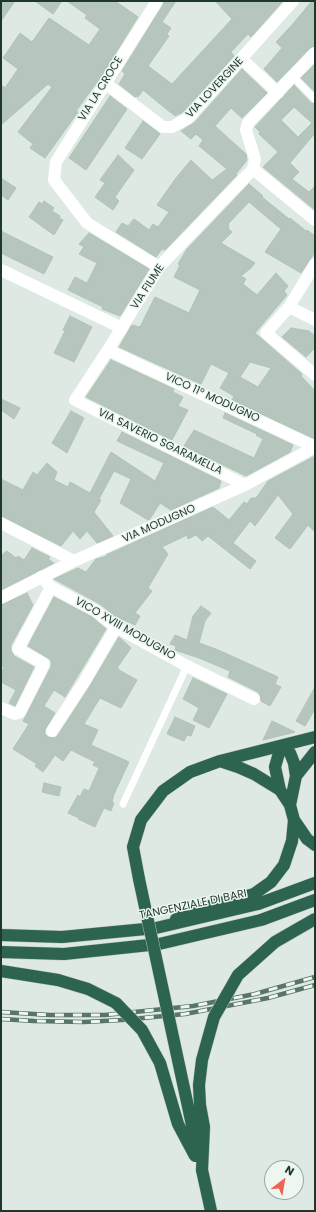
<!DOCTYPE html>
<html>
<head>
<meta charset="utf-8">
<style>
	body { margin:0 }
	#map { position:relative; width:316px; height:1212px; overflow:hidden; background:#dde9e2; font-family:Poppins,sans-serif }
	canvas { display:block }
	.frame { position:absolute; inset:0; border:2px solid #1f382d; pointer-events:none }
	.north { position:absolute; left:264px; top:1160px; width:40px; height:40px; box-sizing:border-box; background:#edf6f0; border:1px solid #9baaa2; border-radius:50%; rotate:31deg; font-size:11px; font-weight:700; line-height:16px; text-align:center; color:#1f382d }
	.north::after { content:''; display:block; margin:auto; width:14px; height:18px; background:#f06254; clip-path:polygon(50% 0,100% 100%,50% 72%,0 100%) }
</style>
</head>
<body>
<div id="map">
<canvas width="316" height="1212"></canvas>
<div class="frame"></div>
<div class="north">N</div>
</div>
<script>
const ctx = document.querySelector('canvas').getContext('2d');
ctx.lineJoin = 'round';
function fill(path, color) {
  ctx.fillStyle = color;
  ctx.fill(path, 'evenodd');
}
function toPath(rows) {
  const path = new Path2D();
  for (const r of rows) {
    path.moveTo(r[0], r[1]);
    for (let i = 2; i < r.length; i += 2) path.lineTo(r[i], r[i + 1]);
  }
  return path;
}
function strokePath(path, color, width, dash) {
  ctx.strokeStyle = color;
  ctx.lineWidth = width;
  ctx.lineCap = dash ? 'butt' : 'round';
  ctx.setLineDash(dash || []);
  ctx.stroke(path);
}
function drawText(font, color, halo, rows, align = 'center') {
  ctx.font = font + ' Poppins,sans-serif';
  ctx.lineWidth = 3;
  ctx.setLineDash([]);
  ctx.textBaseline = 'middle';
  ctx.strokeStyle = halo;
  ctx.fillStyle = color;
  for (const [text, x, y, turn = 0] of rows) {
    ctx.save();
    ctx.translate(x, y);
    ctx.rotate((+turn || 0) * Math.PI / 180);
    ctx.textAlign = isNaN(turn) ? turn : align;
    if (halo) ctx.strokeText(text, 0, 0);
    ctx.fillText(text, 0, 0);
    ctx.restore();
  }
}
const building = toPath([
	[1,1,15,1,1,21,1,1],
	[35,1,62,1,53,14,35,1],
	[67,1,115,1,138,17,100,78,76,111,78,112,45,158,30,148,33,144,18,132,52,87,48,84,1,125,1,85,5,88,18,69,3,58,20,33,32,42,49,18,89,45,100,29,85,18,87,15,67,1],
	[164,1,176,1,162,22,171,28,167,34,169,36,148,66,172,84,232,19,215,1,283,1,251,37,248,34,231,52,234,56,183,112,175,116,143,90,138,97,136,96,135,97,119,84,125,74,122,71,163,5,164,1],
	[312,1,315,1,315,46,310,48,277,82,264,69,282,48,276,42,292,25,312,1],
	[315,64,315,92,301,78,315,64],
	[242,69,267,93,242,118,231,108,215,126,246,154,247,160,236,174,237,175,165,250,162,249,156,257,116,232,122,223,128,226,134,219,149,230,153,224,158,227,169,212,157,205,176,178,191,160,212,180,227,169,199,146,203,140,196,134,191,139,181,131,194,123,242,69],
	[294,85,311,103,315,104,315,133,290,163,299,172,292,179,309,192,315,186,315,210,263,167,278,152,259,134,260,132,255,127,294,85],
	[294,107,312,123,298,137,281,120,294,107],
	[110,96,127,109,86,170,69,158,110,96],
	[143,121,160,134,142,159,125,148,143,121],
	[118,155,134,170,115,197,119,201,113,210,95,197,105,183,100,180,118,155],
	[1,178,16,188,8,200,1,195,1,178],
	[249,184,263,196,262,197,289,219,290,218,306,231,307,230,315,236,315,252,301,273,265,252,281,229,249,202,228,224,229,226,228,228,232,232,221,243,255,263,251,268,241,276,246,279,243,284,257,295,276,273,288,286,284,291,287,295,255,333,302,374,301,376,315,391,315,439,232,400,234,396,220,388,229,373,211,364,201,384,119,347,132,325,140,327,155,297,189,313,200,290,174,277,180,265,178,264,187,249,249,184],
	[250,362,271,368,258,387,240,377,250,362],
	[44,201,54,208,52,211,60,216,59,218,63,220,54,235,29,217,39,202,42,204,44,201],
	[1,231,53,257,44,274,1,253,1,231],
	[89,233,149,269,120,316,102,309,103,307,68,290,75,277,87,283,97,263,79,254,84,247,79,244,89,233],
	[70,316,92,327,74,362,54,353,65,331,63,330,70,316],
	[291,328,309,331,315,336,315,348,306,357,282,337,291,328],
	[111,360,174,389,173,392,183,397,178,406,188,410,172,440,86,397,111,360],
	[1,399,20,408,14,419,1,410,1,399],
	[71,411,84,418,67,453,52,443,71,411],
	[225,413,293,445,290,452,246,476,184,446,194,430,254,458,263,439,256,435,257,434,223,418,225,413],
	[122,432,221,481,219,488,171,510,160,503,150,519,148,520,120,503,131,479,114,471,99,499,101,500,94,512,113,536,97,543,87,531,80,539,73,531,61,546,1,516,1,479,23,490,33,472,37,475,47,463,57,472,54,480,68,487,70,482,90,493,111,452,155,481,164,463,117,441,122,432],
	[315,456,315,532,308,525,290,549,275,538,293,514,278,495,255,526,250,521,233,543,256,561,250,569,208,536,202,541,196,535,188,539,187,535,162,547,168,554,148,588,152,591,135,613,140,616,135,625,115,616,100,604,54,579,78,568,86,572,96,559,107,556,106,555,213,507,229,520,244,502,247,504,251,498,256,498,268,481,315,456],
	[32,548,50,557,48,559,54,563,1,590,1,557,3,554,7,551,16,558,18,556,24,560,32,548],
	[27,593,33,605,11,645,11,650,14,656,34,667,15,706,9,703,16,690,1,682,1,673,4,667,1,665,1,605,27,593],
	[54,597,92,617,106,629,65,697,54,690,44,706,55,713,45,730,45,734,48,737,55,738,58,735,90,686,119,637,131,648,117,668,119,669,119,670,137,680,121,708,100,698,84,724,98,730,91,745,129,762,114,794,112,802,114,803,111,811,104,808,95,827,78,819,79,818,68,813,78,795,80,797,84,789,89,791,99,768,93,765,95,762,71,750,63,761,55,755,43,772,35,766,37,764,13,749,29,724,23,721,51,667,51,660,48,658,28,646,54,597],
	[201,606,211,613,205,621,199,643,216,649,278,677,275,684,281,687,270,706,261,701,260,695,258,692,228,677,230,671,199,658,175,650,176,646,170,644,175,635,187,640,193,616,201,606],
	[193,678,227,694,209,728,193,720,199,708,183,699,193,678],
	[315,687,315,709,305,726,296,721,315,687],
	[175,717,195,726,191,736,187,735,184,741,167,734,175,717],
	[272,721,295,732,263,740,272,721],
	[44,783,61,787,59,796,42,792,44,783]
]);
const lane = toPath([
	[293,77,315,99],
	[123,804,187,666]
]);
const street = toPath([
	[157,1,56,162,54,180,87,223,159,267],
	[242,59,278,93],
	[105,83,163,127,172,127,188,118,293,1],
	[253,169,315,220],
	[315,264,289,307,266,333,315,375],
	[1,270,122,328],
	[289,307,315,320],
	[108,350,315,447],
	[245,485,75,400,108,350,159,267,253,169,255,159,246,130,248,123,315,53],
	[1,523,74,561],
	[41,577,51,587,96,611,116,627,187,666,254,699],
	[1,598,74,561,245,485,315,447],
	[1,708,15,714,20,712,44,664,18,649,51,587],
	[52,731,84,682,116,627]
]);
const highway = toPath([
	[281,746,290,753,294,763,296,776,290,805],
	[296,776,315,752],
	[280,790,275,767,281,746],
	[294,820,307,839,315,845],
	[139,879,133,847,141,820,163,791,190,772,220,761,315,737],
	[176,919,191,911,254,894,271,882,284,865,292,841,294,820,290,805,280,790,254,774,238,767,220,761],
	[1,935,62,937,156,928,258,904,315,883],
	[1,952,64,954,159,944,261,920,315,900],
	[1,971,58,980],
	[202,1170,211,1211]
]);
const rail = toPath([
	[1,1012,50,1015,105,1015,193,1006,255,994,315,977],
	[1,1019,34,1021,84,1022,122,1020,185,1014,268,998,315,985]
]);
const highwayBridge = toPath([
	[139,879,198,1153],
	[58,980,88,989,116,1003,142,1030,160,1063,178,1124,195,1156],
	[202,1170,204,1127,200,1105,199,1085,202,1060,214,1017,238,975,275,942,315,919]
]);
const streetNames = [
	["VIA LOVERGINE",215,88,-47],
	["VIA LA CROCE",101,89,-58],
	["VIA FIUME",148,287,-57],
	["VICO 11° MODUGNO",212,398,25],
	["VIA SAVERIO SGARAMELLA",160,442,26],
	["VIA MODUGNO",159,524,-24],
	["VICO XVIII MODUGNO",125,629,30],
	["TANGENZIALE DI BARI",193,905,-12]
];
fill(building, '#b6c6bd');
strokePath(building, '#b0c2b8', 1);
strokePath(highway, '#bcc3c0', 13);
strokePath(lane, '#fff', 7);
strokePath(street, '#fff', 12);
strokePath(highway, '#2c644f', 12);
strokePath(rail, '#597469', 4.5);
strokePath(rail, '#edf6f0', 3, [9]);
strokePath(highwayBridge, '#bcc3c0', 13, []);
strokePath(highwayBridge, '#2c644f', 12);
drawText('11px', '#1f382d', '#edf6f0', streetNames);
</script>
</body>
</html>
